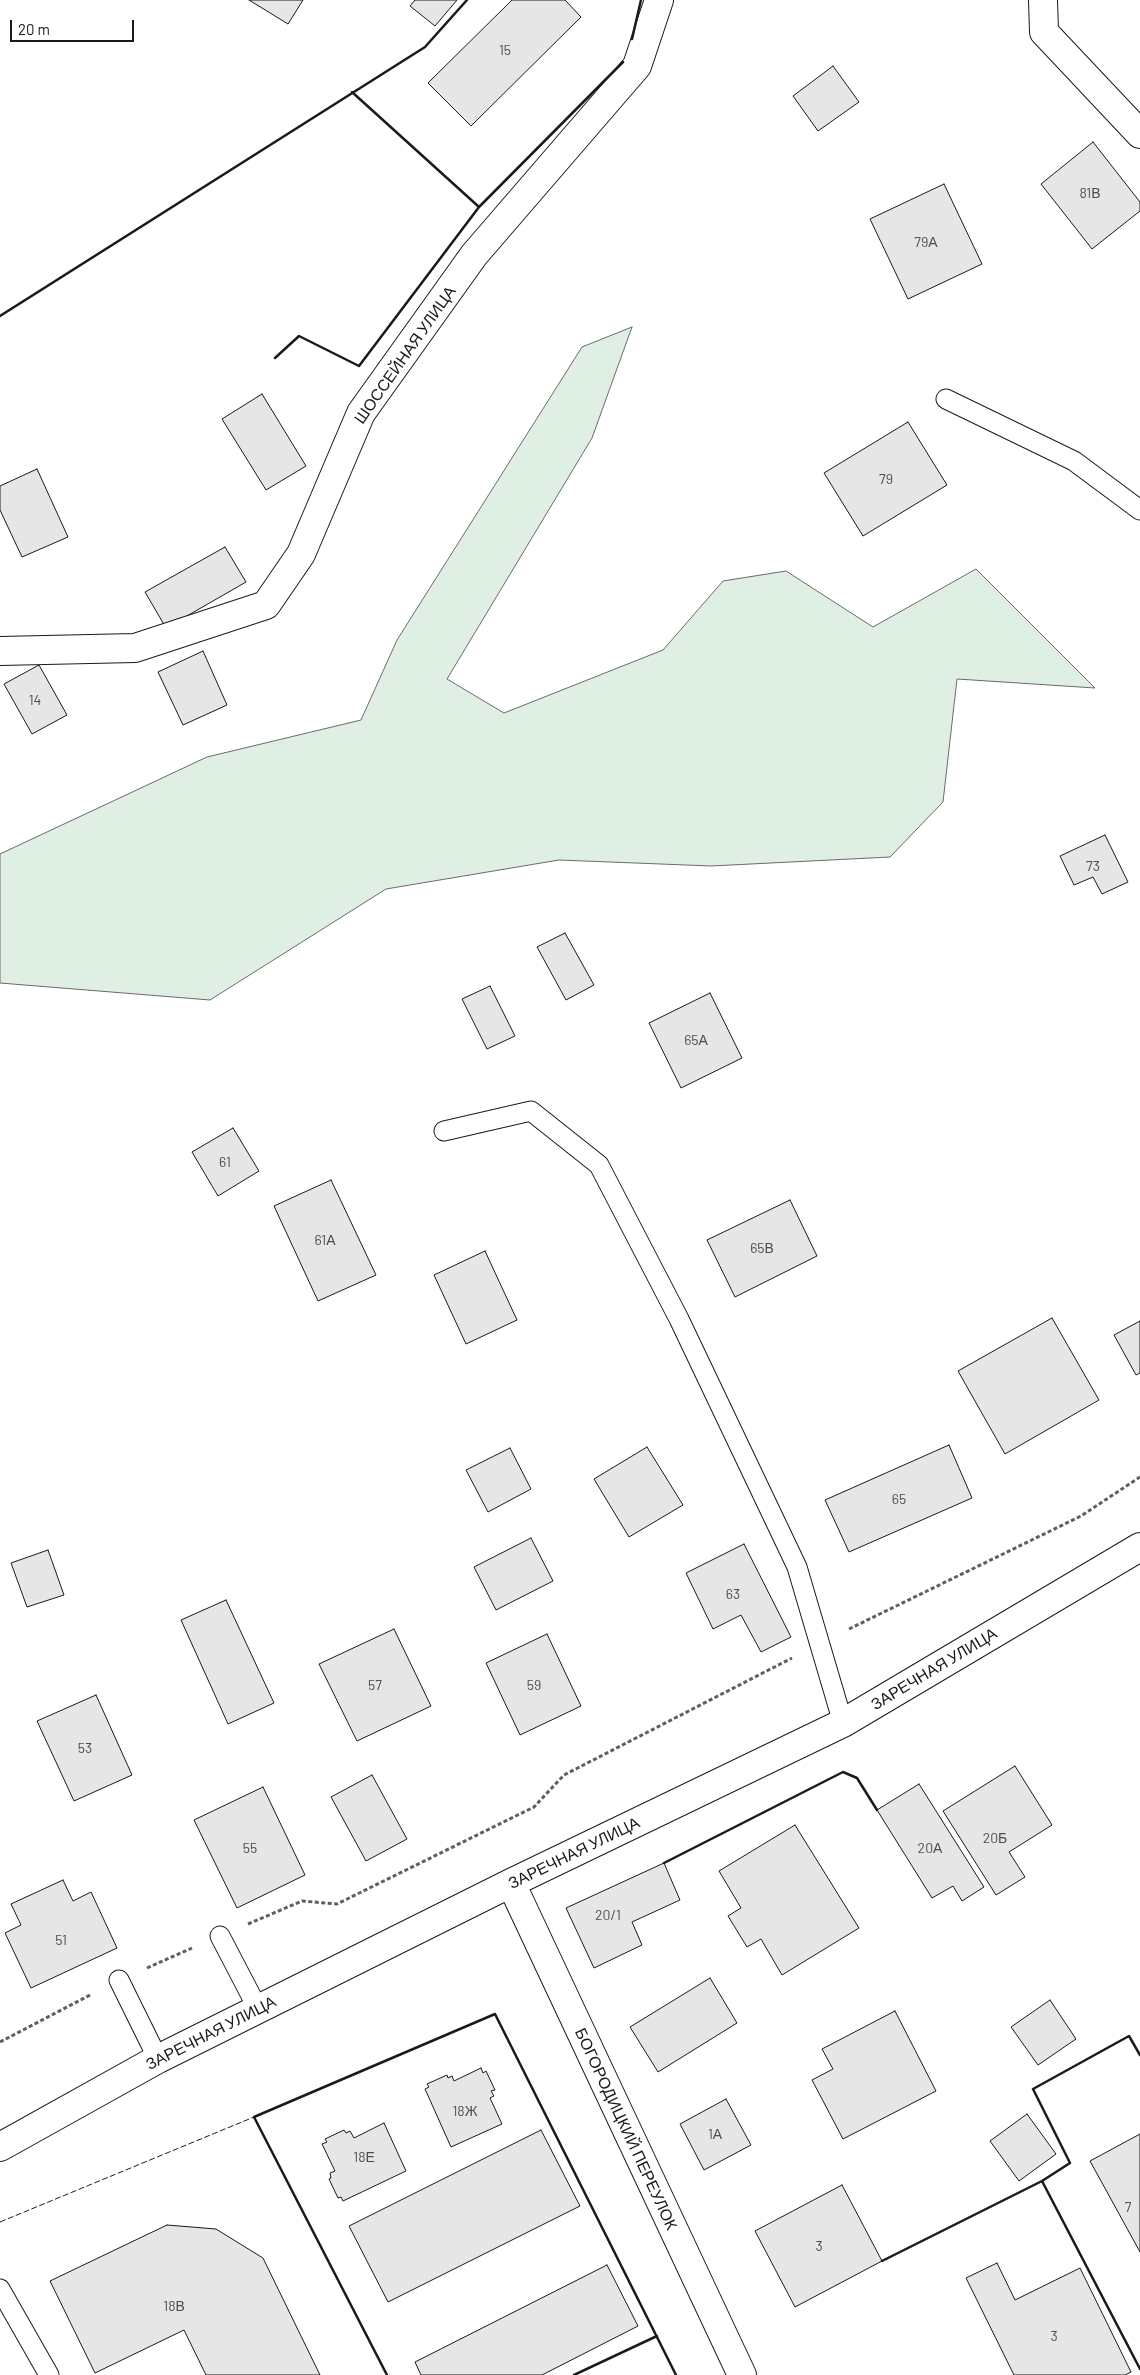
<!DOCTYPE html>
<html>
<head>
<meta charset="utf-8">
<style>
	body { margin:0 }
	#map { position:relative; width:1140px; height:2375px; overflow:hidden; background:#fff; font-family:Barlow,sans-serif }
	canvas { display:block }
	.scale { position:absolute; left:10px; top:20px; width:124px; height:22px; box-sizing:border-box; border:2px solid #1a1a1a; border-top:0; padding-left:6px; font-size:15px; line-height:18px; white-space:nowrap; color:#1a1a1a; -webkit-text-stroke:4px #fff; paint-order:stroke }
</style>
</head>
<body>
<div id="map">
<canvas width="1140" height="2375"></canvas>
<div class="scale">20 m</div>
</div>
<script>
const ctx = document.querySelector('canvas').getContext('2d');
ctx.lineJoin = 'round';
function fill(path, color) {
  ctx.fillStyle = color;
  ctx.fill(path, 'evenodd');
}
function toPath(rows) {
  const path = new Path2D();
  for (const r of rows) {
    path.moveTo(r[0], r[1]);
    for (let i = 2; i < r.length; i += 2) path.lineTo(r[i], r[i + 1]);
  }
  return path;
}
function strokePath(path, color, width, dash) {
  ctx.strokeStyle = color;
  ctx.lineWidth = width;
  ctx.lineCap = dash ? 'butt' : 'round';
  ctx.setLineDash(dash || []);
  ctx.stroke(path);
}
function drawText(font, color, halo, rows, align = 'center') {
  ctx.font = font + ' Barlow,sans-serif';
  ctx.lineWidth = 4;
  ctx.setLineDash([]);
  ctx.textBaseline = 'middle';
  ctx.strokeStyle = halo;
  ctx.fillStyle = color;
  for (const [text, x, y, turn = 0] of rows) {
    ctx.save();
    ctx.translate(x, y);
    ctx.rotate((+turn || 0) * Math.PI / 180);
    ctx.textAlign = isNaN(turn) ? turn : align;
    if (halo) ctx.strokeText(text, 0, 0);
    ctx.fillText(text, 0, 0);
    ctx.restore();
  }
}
const green = toPath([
	[632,327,592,438,447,679,504,713,663,650,723,581,786,571,873,627,976,569,1095,688,957,679,943,802,890,857,711,866,559,860,386,889,210,1000,0,983,0,854,207,757,361,720,397,640,582,347,632,327]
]);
const building = toPath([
	[249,0,303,0,288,24,249,0],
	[415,0,457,0,435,26,410,6,415,0],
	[512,0,565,0,581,17,471,126,428,83,512,0],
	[833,66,859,102,818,131,793,96,833,66],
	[1093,142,1140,202,1140,211,1092,249,1041,184,1093,142],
	[944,184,982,264,908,299,870,219,944,184],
	[262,394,306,466,266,490,222,419,262,394],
	[908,422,947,485,863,536,824,473,908,422],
	[37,469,68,537,22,557,0,510,0,486,37,469],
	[225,547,246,582,166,628,145,592,225,547],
	[203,651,227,705,183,725,158,672,203,651],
	[39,665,67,715,32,734,4,684,39,665],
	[1105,835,1128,882,1102,894,1093,877,1074,885,1060,856,1105,835],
	[565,933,594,985,566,1000,537,947,565,933],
	[490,986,515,1036,487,1049,462,999,490,986],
	[710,993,742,1058,681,1088,649,1023,710,993],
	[233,1128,259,1171,218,1196,192,1152,233,1128],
	[331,1180,376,1275,318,1301,274,1206,331,1180],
	[790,1200,817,1256,735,1297,707,1240,790,1200],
	[485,1251,517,1320,466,1344,434,1275,485,1251],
	[1052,1318,1099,1400,1005,1454,958,1371,1052,1318],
	[1140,1321,1140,1373,1136,1375,1114,1335,1140,1321],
	[949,1445,972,1498,849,1552,825,1500,949,1445],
	[647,1447,683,1505,629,1537,594,1479,647,1447],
	[510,1448,531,1489,488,1512,466,1470,510,1448],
	[531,1538,553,1581,496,1610,474,1567,531,1538],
	[744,1544,791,1637,761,1652,741,1615,713,1629,686,1573,744,1544],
	[48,1550,64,1595,27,1607,11,1563,48,1550],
	[226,1600,274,1703,228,1724,181,1620,226,1600],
	[394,1629,431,1706,357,1741,319,1664,394,1629],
	[547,1634,581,1706,520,1735,486,1663,547,1634],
	[96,1695,132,1775,74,1801,37,1721,96,1695],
	[1015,1766,1052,1825,1009,1852,1025,1877,996,1895,943,1811,1015,1766],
	[372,1775,407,1839,366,1861,331,1797,372,1775],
	[919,1784,984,1887,962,1901,953,1886,932,1898,877,1810,919,1784],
	[263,1787,305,1875,237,1908,194,1820,263,1787],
	[795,1825,859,1928,782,1975,761,1939,747,1947,728,1916,741,1908,719,1871,795,1825],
	[664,1863,680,1900,632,1922,642,1945,594,1968,566,1908,664,1863],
	[63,1880,73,1901,91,1892,117,1948,31,1988,5,1933,21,1925,11,1904,63,1880],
	[710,1978,737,2023,658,2072,630,2027,710,1978],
	[1050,2000,1076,2039,1038,2065,1011,2027,1050,2000],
	[895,2011,936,2091,843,2139,812,2080,833,2069,822,2049,895,2011],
	[481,2068,483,2073,486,2071,495,2090,491,2091,494,2096,490,2098,502,2124,451,2147,425,2089,429,2087,427,2084,447,2075,448,2078,452,2076,454,2081,481,2068],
	[726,2099,751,2145,704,2170,680,2124,726,2099],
	[1027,2114,1056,2154,1019,2181,990,2141,1027,2114],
	[384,2123,406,2171,343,2201,341,2197,338,2198,329,2179,331,2178,330,2173,335,2171,322,2144,327,2142,325,2139,344,2130,346,2133,350,2131,354,2138,384,2123],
	[541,2130,580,2206,388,2302,349,2226,541,2130],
	[1140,2134,1140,2252,1090,2161,1140,2134],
	[842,2185,882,2261,795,2307,755,2231,842,2185],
	[167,2225,216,2229,263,2258,320,2375,206,2375,184,2330,95,2373,50,2281,167,2225],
	[997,2263,1015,2300,1080,2268,1131,2372,1125,2375,1014,2375,966,2278,997,2263],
	[607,2265,638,2326,542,2375,421,2375,415,2362,607,2265]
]);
const path = toPath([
	[849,1629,1081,1516,1140,1477],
	[248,1924,302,1901,337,1904,534,1807,564,1775,792,1658],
	[147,1968,192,1948],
	[0,2042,92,1994]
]);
const service = toPath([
	[946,399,1074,461,1140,510],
	[444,1131,531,1111,599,1165,679,1319,797,1567,843,1723],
	[220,1936,258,2009],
	[119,1980,158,2059],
	[0,2289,49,2375]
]);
const minor = toPath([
	[1043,0,1044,32,1140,134],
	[0,651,135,648,266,605,301,554,361,413,474,255,637,66,659,0],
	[511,1883,742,2375],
	[0,2147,158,2059,511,1883,843,1723,1140,1547]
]);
const fence = toPath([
	[0,2222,254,2117,387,2375]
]);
const wall = toPath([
	[632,39,641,0],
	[352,92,479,207],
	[0,316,425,47,467,0],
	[275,358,299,336,359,366,479,207,623,62],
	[664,1863,843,1772,857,1778,877,1810],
	[1140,2055,1129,2036,1033,2089,1070,2163,1042,2181,1140,2369],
	[882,2261,1042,2181],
	[387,2375,254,2117,495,2014,676,2375],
	[574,2375,657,2336]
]);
const numberNames = [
	["15",505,50],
	["81В",1090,193],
	["79А",926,242],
	["79",886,479],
	["14",35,700],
	["73",1093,866],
	["65А",696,1040],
	["61",225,1162],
	["61А",325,1240],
	["65В",762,1248],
	["65",899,1499],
	["63",733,1594],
	["57",375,1685],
	["59",534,1685],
	["53",85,1748],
	["20Б",995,1838],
	["55",250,1848],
	["20А",930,1848],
	["20/1",608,1915],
	["51",61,1940],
	["18Ж",465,2111],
	["1А",715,2134],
	["18Е",364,2157],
	["7",1128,2207],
	["3",819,2246],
	["18В",174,2306],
	["3",1054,2336]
];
const streetNames = [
	["ШОССЕЙНАЯ УЛИЦА",405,355,-55],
	["ЗАРЕЧНАЯ УЛИЦА",934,1669,-31],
	["ЗАРЕЧНАЯ УЛИЦА",574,1853,-26],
	["ЗАРЕЧНАЯ УЛИЦА",211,2033,-27],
	["БОГОРОДИЦКИЙ ПЕРЕУЛОК",626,2129,65]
];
fill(green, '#e0efe3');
strokePath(green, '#6a6a6a', 1);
fill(building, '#e6e6e6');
strokePath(building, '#1a1a1a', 1);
strokePath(service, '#1a1a1a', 21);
strokePath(minor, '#1a1a1a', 30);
strokePath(path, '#5f5f5f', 3, [4, 2.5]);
strokePath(service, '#fff', 19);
strokePath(minor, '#fff', 28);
strokePath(fence, '#1a1a1a', 1, [6, 2.5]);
strokePath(wall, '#1a1a1a', 2.5);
drawText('14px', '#4d4d4d', null, numberNames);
drawText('16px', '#1a1a1a', '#fff', streetNames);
</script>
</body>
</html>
